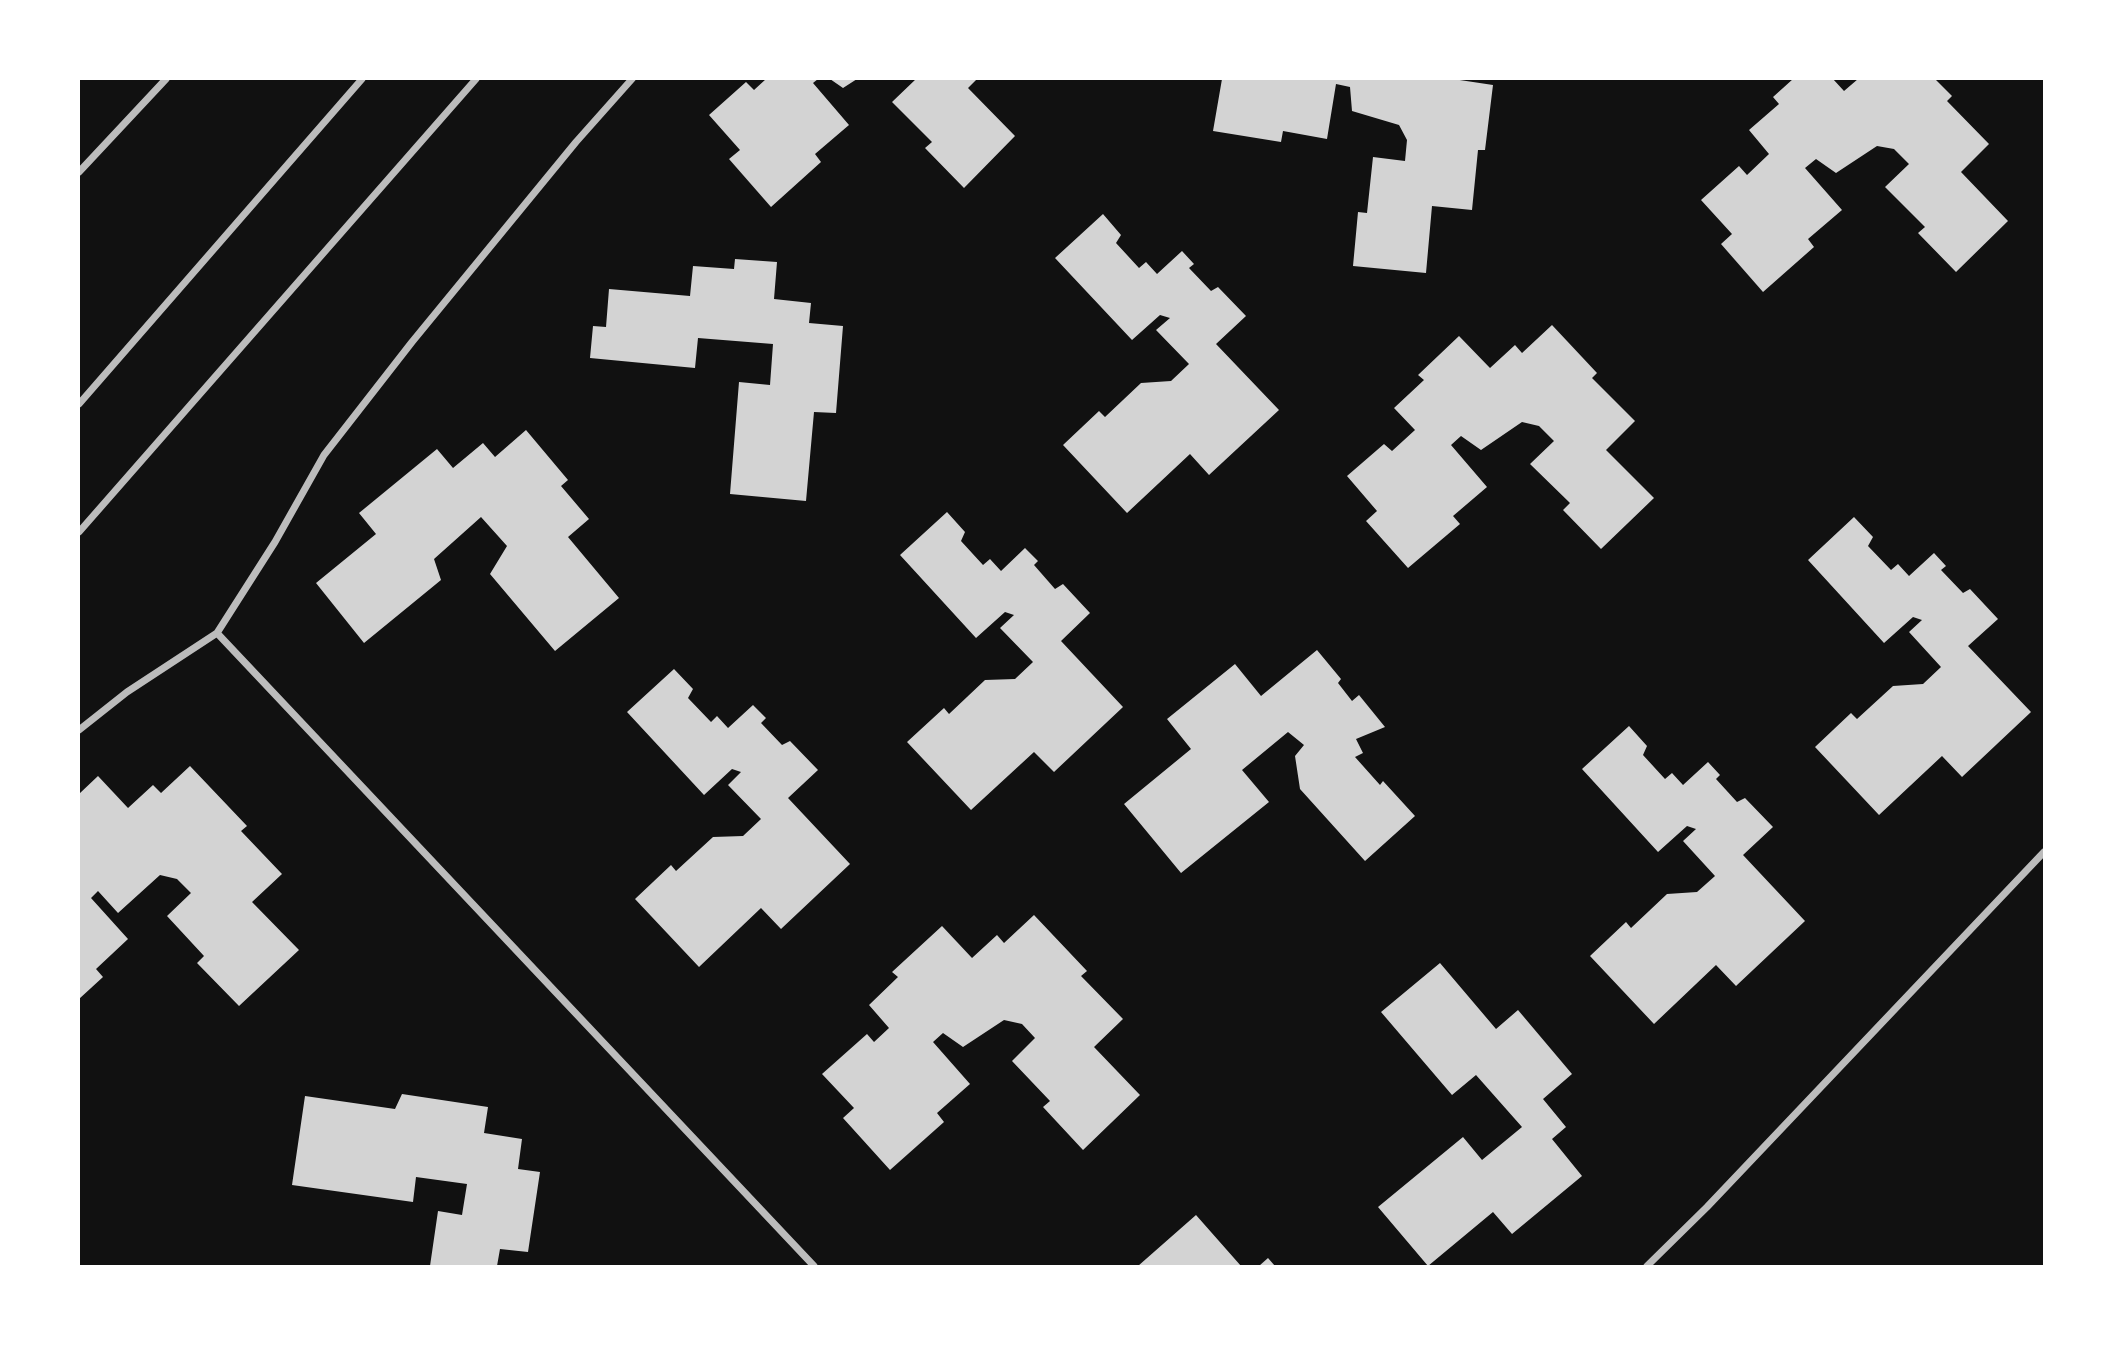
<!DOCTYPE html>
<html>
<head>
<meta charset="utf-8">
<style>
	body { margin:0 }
	#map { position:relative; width:2123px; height:1345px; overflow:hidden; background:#111; font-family:"Work Sans",sans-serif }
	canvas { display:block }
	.frame { position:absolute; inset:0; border:80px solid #fff; pointer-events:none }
</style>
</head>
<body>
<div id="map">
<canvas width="2123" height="1345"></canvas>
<div class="frame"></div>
</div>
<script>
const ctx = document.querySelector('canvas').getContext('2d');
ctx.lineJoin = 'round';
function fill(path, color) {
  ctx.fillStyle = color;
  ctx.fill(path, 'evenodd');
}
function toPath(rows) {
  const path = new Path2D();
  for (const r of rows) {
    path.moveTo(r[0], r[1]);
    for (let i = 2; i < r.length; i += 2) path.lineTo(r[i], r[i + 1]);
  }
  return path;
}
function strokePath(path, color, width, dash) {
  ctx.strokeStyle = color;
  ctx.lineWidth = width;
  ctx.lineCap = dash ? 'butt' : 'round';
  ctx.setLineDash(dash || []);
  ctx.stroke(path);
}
const building = toPath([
	[766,79,818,79,813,83,849,125,815,154,821,162,771,207,729,159,740,150,709,115,746,82,754,90],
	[830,79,857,79,843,88],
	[916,79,977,79,968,88,1015,136,964,188,925,148,932,142,892,102],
	[1222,79,1453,79,1493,85,1485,150,1478,150,1472,210,1432,206,1426,273,1353,266,1358,212,1367,213,1373,157,1405,161,1407,140,1399,125,1352,111,1350,87,1336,84,1327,139,1283,131,1281,142,1213,131],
	[1793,79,1833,79,1844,91,1858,79,1935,79,1952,96,1947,101,1989,144,1961,172,2008,221,1956,272,1918,233,1925,227,1885,187,1909,164,1894,149,1877,146,1836,173,1816,159,1805,168,1842,210,1808,239,1814,247,1763,292,1721,244,1732,234,1701,200,1739,166,1747,175,1769,154,1749,130,1779,104,1773,97],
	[1103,214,1121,235,1116,243,1139,268,1146,262,1157,274,1182,251,1194,264,1189,268,1211,291,1218,287,1246,316,1216,344,1279,410,1209,475,1190,454,1127,513,1063,445,1099,411,1105,417,1141,383,1171,381,1189,364,1156,330,1170,318,1160,315,1132,340,1055,258],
	[735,259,777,262,774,299,811,303,809,323,843,326,836,413,814,412,806,501,730,494,739,382,770,385,773,344,698,338,695,368,590,358,593,326,606,327,609,289,690,296,693,266,734,269],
	[1552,325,1597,373,1592,378,1635,421,1606,450,1654,498,1601,549,1563,510,1570,503,1530,464,1554,441,1539,426,1522,422,1481,450,1461,436,1451,445,1487,487,1453,516,1460,524,1408,568,1366,521,1377,511,1347,476,1384,444,1392,451,1415,430,1394,408,1424,380,1418,375,1459,336,1490,368,1515,345,1522,353],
	[526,430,568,480,561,486,589,519,568,537,619,598,555,651,490,574,507,546,481,517,434,559,441,580,364,643,316,583,376,534,359,513,437,449,453,468,483,443,495,457],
	[947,512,965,532,961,541,983,565,990,559,1001,571,1025,548,1038,561,1034,565,1055,589,1063,584,1090,613,1061,641,1123,707,1054,772,1034,752,971,810,907,742,944,708,949,714,985,680,1015,679,1033,662,1000,628,1014,615,1005,612,976,638,900,555],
	[1854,517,1873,537,1868,546,1891,570,1898,564,1909,576,1934,553,1946,566,1941,570,1963,593,1970,589,1998,619,1968,646,2031,712,1962,777,1942,756,1879,815,1815,747,1851,713,1857,719,1893,686,1923,684,1941,667,1909,632,1922,620,1913,617,1884,643,1808,560],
	[1317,650,1341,679,1338,683,1352,701,1359,695,1385,727,1356,739,1363,753,1355,757,1380,785,1383,781,1415,816,1365,861,1300,789,1295,756,1304,745,1288,732,1242,770,1269,802,1181,873,1124,804,1191,749,1167,719,1235,664,1261,696],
	[674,669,693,689,688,698,711,722,717,716,728,728,753,705,766,718,761,723,782,745,790,741,818,770,788,798,850,864,781,929,761,908,699,967,635,899,671,865,676,871,713,837,743,836,761,819,728,785,741,772,732,769,704,795,627,712],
	[1629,726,1647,746,1643,755,1665,779,1672,773,1683,785,1708,762,1720,775,1716,779,1737,802,1745,798,1773,827,1743,855,1805,921,1736,986,1716,965,1654,1024,1590,956,1626,922,1631,928,1667,894,1697,892,1715,876,1683,841,1696,829,1687,826,1658,852,1582,769],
	[190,766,247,826,241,831,282,874,252,902,299,950,239,1006,197,963,204,956,167,916,191,893,177,879,160,875,118,913,98,891,91,898,128,939,96,969,103,977,79,999,79,794,98,776,128,808,153,785,161,793],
	[1034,915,1087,971,1081,976,1123,1019,1094,1047,1140,1095,1083,1150,1043,1107,1050,1101,1012,1061,1035,1038,1022,1024,1004,1020,963,1047,943,1033,933,1042,970,1084,937,1113,944,1122,890,1170,843,1118,854,1108,822,1074,867,1034,874,1042,889,1028,869,1005,898,977,892,972,942,926,972,958,997,935,1004,943],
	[1440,963,1496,1029,1518,1010,1572,1074,1543,1099,1566,1127,1552,1139,1582,1176,1512,1234,1493,1212,1428,1266,1378,1207,1463,1137,1482,1160,1522,1127,1476,1075,1452,1095,1381,1012],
	[402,1094,488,1107,484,1133,522,1139,518,1169,540,1172,528,1252,500,1249,497,1266,430,1266,438,1211,462,1215,467,1184,416,1177,413,1202,292,1185,305,1096,395,1109],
	[1196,1215,1241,1266,1138,1266],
	[1268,1258,1275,1266,1259,1266]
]);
const minor = toPath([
	[632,79,576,142,412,342,324,455,275,542,217,633,814,1266],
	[79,172,166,79],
	[79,404,362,79],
	[79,532,476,79],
	[79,730,127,692,217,633],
	[1647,1266,1707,1207,2044,852]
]);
fill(building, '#d3d3d3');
strokePath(minor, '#bcbcbc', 7);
</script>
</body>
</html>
